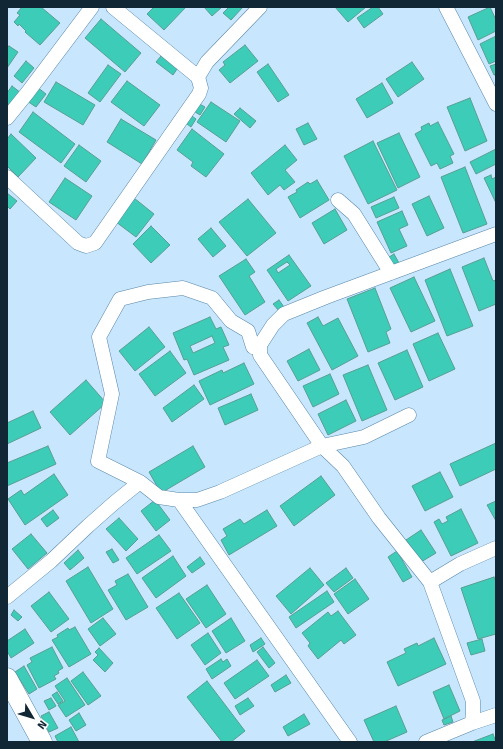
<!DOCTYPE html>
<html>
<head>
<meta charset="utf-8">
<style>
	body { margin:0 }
	#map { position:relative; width:503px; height:749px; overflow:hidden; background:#c8e6fd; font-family:Signika,sans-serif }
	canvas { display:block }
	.frame { position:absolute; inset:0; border:8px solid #122735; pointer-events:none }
	.north { position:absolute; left:12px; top:697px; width:40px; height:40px; -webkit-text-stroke:3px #fff; paint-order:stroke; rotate:128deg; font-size:11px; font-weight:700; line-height:16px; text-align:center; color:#122735 }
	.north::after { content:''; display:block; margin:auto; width:14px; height:18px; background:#122735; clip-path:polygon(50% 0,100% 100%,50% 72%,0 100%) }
</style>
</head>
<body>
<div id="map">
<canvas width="503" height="749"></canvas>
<div class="frame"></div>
<div class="north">N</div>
</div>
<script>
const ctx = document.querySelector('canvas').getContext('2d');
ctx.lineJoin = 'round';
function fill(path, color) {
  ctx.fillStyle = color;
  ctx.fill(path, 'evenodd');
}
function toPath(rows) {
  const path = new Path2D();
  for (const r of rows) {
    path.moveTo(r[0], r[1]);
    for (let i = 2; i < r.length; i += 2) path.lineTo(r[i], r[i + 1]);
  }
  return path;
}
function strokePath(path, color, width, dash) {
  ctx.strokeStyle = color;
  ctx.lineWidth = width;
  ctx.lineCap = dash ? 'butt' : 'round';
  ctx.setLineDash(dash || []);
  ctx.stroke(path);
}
const building = toPath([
	[22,7,41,7,60,23,40,45,25,32,26,31,19,24,18,26,14,22,20,15,17,13,22,7],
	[154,7,186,7,164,30,147,14,154,7],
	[204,7,222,7,212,16,204,7],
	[229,7,243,7,231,20,223,13,229,7],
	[335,7,366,7,348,22,335,7],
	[373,7,378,7,383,14,364,28,357,18,373,7],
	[490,7,496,20,496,31,478,40,468,17,490,7],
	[101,19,141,53,125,72,85,38,101,19],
	[496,36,496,61,489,64,480,44,496,36],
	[245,45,258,61,230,83,219,70,225,65,223,62,245,45],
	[9,46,18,52,7,68,7,48,9,46],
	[161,56,177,69,173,75,156,62,161,56],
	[26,61,34,68,22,83,14,76,26,61],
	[412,62,424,79,398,97,386,79,412,62],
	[268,64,289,95,278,102,257,72,268,64],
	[496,64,496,75,494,75,490,66,496,64],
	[108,65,121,74,100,102,88,93,108,65],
	[127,81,160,105,144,126,111,102,127,81],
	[56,82,95,105,83,125,44,102,56,82],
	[382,83,393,103,367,118,356,99,382,83],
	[12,86,21,93,7,111,7,93,12,86],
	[37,87,46,94,36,107,27,101,37,87],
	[470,98,487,141,465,151,447,107,470,98],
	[196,102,205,107,200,115,192,110,196,102],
	[211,102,240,121,226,142,197,122,211,102],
	[240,108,256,121,250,128,234,114,240,108],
	[33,112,75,144,61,163,19,132,33,112],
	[189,114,196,119,191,127,183,121,189,114],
	[121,119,156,140,142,164,107,142,121,119],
	[438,122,454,154,450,156,453,163,440,169,437,163,431,166,415,134,422,130,421,127,429,123,430,126,438,122],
	[308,123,317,139,304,145,296,129,308,123],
	[192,129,224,154,206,177,191,166,193,162,177,150,192,129],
	[399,133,420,177,398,188,377,143,399,133],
	[11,134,36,158,18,177,7,166,7,139,11,134],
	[373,141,397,190,368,204,344,156,373,141],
	[79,145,101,161,86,182,64,166,79,145],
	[285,145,297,160,285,170,295,182,284,190,280,185,268,195,251,173,285,145],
	[496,149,496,164,476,174,470,162,496,149],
	[465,167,487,224,463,233,441,177,465,167],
	[491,175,492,179,496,177,496,203,484,178,491,175],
	[65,178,92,196,76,220,49,202,65,178],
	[317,180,329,200,300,218,288,197,297,192,296,190,308,182,310,184,317,180],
	[7,193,17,201,10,209,7,206,7,193],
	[429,196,444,228,427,236,412,204,429,196],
	[394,197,399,208,376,218,371,207,394,197],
	[134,198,154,214,136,237,116,222,134,198],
	[248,199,276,233,247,256,219,222,248,199],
	[335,209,347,230,324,244,312,223,335,209],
	[402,211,408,225,399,229,407,246,391,253,377,222,402,211],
	[151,226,170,245,151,263,133,244,151,226],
	[211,228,226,246,213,257,198,239,211,228],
	[394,254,399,263,391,267,386,259,394,254],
	[289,255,311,286,288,301,267,270,289,255],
	[287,262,290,265,278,273,276,269,287,262],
	[484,258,493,281,496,280,496,304,479,311,462,267,484,258],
	[246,259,255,272,249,276,265,302,245,315,219,276,246,259],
	[450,269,473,326,447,336,425,280,450,269],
	[414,277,435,321,411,332,390,288,414,277],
	[375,288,391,329,386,332,390,343,368,352,347,299,375,288],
	[279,300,284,307,279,311,273,304,279,300],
	[210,317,216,329,221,327,229,345,223,347,229,360,194,375,187,359,184,360,173,333,210,317],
	[212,336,215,343,193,353,190,346,212,336],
	[318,317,323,326,338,318,358,356,332,370,307,323,318,317],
	[149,327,165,347,135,371,119,351,149,327],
	[438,333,455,369,429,381,413,344,438,333],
	[309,349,320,370,298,381,287,361,309,349],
	[407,350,423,387,395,400,378,363,407,350],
	[170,351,186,373,155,396,139,374,170,351],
	[244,363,254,384,210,405,199,381,222,370,223,373,244,363],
	[368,365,387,410,362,421,343,375,368,365],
	[330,374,339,394,313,407,303,386,330,374],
	[86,380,106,403,70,435,50,412,86,380],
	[194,385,204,399,172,422,163,408,194,385],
	[251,394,258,410,225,425,218,408,251,394],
	[346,400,356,421,328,435,318,414,346,400],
	[33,411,41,428,7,444,7,423,33,411],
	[496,443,496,469,460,486,450,464,496,443],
	[48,446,56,464,7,486,7,463,48,446],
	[193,446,205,467,161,493,149,472,193,446],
	[440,472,453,497,425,511,412,486,440,472],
	[54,474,68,495,25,525,8,499,21,490,24,495,54,474],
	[321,476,335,495,294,526,280,506,321,476],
	[155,500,170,520,156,531,141,511,155,500],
	[496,501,496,521,487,505,496,501],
	[461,509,478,543,451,556,434,522,439,519,442,524,448,521,446,517,461,509],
	[53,510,59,518,47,527,41,519,53,510],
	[267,510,277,526,229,555,221,540,227,536,223,529,240,519,244,524,267,510],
	[119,518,138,539,126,551,106,529,119,518],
	[421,530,436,553,421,562,406,540,421,530],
	[31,534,47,553,28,569,12,549,31,534],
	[159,535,171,551,137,574,126,558,159,535],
	[112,549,119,560,113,563,106,552,112,549],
	[78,550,84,558,70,570,64,563,78,550],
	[397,551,412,577,403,582,388,557,397,551],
	[173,556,186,576,156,598,142,578,173,556],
	[200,557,205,564,192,573,187,567,200,557],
	[88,567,113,609,91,623,66,581,88,567],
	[310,568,324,585,291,614,276,596,310,568],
	[346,568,353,578,334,592,326,583,346,568],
	[128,574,148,607,126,620,108,590,117,585,115,581,128,574],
	[494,577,496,582,496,634,478,639,461,588,494,577],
	[355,579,369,599,348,614,334,594,355,579],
	[207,585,226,614,206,628,186,599,207,585],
	[327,591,334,602,296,628,289,617,327,591],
	[49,592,69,619,51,632,31,606,49,592],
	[179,593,200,623,177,639,156,608,179,593],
	[14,610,22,617,18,621,11,615,14,610],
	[338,611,356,635,344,644,341,640,318,659,308,646,310,643,302,633,328,612,331,616,338,611],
	[103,618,116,634,100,646,88,629,103,618],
	[231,618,245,641,226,653,212,631,231,618],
	[75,627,91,654,69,667,52,640,58,637,57,635,68,628,69,630,75,627],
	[25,629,34,643,11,658,7,651,7,641,25,629],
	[208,633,221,653,205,665,191,645,208,633],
	[261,638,265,644,253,652,250,645,261,638],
	[434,638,446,664,398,686,387,662,406,653,404,649,417,643,418,646,434,638],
	[482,639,485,651,471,655,467,643,482,639],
	[52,647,63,668,58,671,59,673,54,676,56,679,39,688,27,665,32,662,30,658,52,647],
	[263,647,275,663,269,668,257,652,263,647],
	[99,648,113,663,105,672,93,660,98,655,95,652,99,648],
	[221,659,223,662,227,659,231,666,212,679,206,669,221,659],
	[257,660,269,676,235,699,224,683,257,660],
	[24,666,37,689,29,694,15,672,24,666],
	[83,672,101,696,88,705,71,681,83,672],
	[286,675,291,683,275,692,271,685,286,675],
	[67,678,85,705,66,717,58,705,65,701,55,686,67,678],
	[207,681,245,731,231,742,222,742,187,697,207,681],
	[449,685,460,711,444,719,433,692,449,685],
	[57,692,63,701,58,704,52,695,57,692],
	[51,698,56,706,49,710,44,701,51,698],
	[248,698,254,706,240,715,235,706,248,698],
	[396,706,407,732,384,742,374,742,364,720,396,706],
	[49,712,58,728,49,732,41,716,49,712],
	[79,713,86,725,76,731,69,720,79,713],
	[304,714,310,724,288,736,283,727,304,714],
	[451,716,453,722,444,725,442,720,451,716],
	[71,727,79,742,58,742,55,736,71,727],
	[493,734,496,742,472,742,493,734]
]);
const street = toPath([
	[113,7,198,77],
	[446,7,496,104],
	[7,118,28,92,92,7],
	[7,177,78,243,86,246,95,243,199,94,201,88,198,77,207,62,260,7],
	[338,200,354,214,391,273],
	[260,345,253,347,248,331,231,321,212,298,183,288,148,292,120,299,99,337,112,394,98,461,140,482,159,497,179,500,197,500,220,492,322,446,364,437,409,415],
	[179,500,350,742],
	[430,582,460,564,496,548],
	[7,597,51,561,88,526,114,503,140,482],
	[472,723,473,712,473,701,430,582,379,518,343,466,322,446,260,355,260,345,273,325,284,314,326,297,496,234],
	[426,742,472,723,496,715]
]);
const secondary = toPath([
	[7,678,42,742]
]);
fill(building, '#3cccb7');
strokePath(building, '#579f92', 1);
strokePath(street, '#5787aa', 15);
strokePath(secondary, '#5787aa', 21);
strokePath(street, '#fff', 14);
strokePath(secondary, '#fff', 20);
</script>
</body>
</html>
